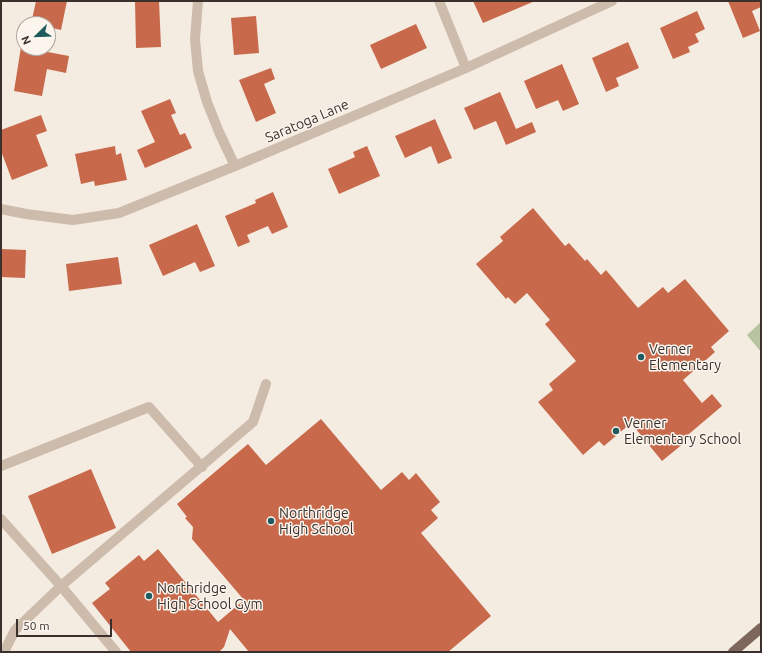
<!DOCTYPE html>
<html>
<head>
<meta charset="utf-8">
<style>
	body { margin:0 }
	#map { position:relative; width:762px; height:653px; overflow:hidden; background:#f4ebe1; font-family:Ubuntu,sans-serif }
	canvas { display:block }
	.frame { position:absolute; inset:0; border:2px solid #3b302b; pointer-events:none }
	.north { position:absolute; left:16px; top:16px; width:40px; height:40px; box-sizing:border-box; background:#fbf5ee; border:1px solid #aea6a0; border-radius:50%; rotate:247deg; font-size:11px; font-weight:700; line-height:16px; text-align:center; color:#3b302b }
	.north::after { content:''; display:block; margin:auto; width:14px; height:18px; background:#1f5a5e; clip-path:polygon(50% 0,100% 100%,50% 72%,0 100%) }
	.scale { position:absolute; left:16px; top:619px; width:96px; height:18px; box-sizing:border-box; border:2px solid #3b302b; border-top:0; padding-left:5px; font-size:12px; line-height:14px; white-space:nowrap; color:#3b302b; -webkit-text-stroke:3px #fbf5ee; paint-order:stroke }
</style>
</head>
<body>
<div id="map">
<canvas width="762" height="653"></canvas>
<div class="frame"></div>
<div class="north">N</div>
<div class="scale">50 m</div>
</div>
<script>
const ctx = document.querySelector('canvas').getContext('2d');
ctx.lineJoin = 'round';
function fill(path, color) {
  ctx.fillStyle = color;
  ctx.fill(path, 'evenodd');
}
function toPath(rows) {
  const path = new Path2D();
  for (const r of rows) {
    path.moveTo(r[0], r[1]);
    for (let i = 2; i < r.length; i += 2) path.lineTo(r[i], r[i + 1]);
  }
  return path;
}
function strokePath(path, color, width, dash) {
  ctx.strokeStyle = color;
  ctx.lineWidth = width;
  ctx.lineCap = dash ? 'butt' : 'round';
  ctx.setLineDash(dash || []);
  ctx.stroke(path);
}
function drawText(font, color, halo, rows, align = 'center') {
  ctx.font = font + ' Ubuntu,sans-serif';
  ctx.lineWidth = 3;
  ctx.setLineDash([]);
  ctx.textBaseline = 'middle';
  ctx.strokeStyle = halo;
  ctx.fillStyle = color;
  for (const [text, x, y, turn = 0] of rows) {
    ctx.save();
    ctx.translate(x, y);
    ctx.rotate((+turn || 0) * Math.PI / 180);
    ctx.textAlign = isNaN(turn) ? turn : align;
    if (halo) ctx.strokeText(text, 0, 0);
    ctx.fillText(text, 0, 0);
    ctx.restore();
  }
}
const green = toPath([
	[761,322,761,352,747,335]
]);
const building = toPath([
	[36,1,67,1,61,30,48,27,48,24,31,24],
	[135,1,159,1,161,47,136,48],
	[473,1,535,1,483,23],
	[728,1,761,1,761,7,752,11,760,31,743,38],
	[697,11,705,29,695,34,699,42,688,47,690,52,673,59,660,28],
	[256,16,259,53,234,55,231,18],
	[416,24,427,48,381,69,370,45],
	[628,42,639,68,616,78,619,86,606,92,592,58],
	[21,47,69,56,66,73,47,69,42,96,14,91],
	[562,64,579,104,563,111,558,100,536,109,524,81],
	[271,68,275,79,264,84,276,113,256,122,239,80],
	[500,92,516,129,532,122,536,132,506,145,496,121,474,130,464,108],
	[170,99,176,113,171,115,180,135,185,133,192,148,145,168,137,150,155,142,141,111],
	[41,115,47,131,36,135,48,166,12,180,1,151,1,130],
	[435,119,452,158,438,164,431,146,405,158,395,136],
	[115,146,116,155,121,153,127,180,95,186,94,181,81,184,75,154],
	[367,146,380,176,339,194,328,169,355,157,353,152],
	[273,192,288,227,272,234,268,226,247,235,250,242,238,247,225,216,256,203,255,200],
	[533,208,565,246,569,243,585,261,587,259,601,275,606,270,638,308,663,287,668,293,685,279,729,331,711,347,715,352,683,380,702,403,712,394,722,406,683,439,684,443,662,461,631,423,604,446,599,441,583,455,538,402,553,390,549,384,576,361,545,324,550,320,527,293,515,304,508,297,506,299,476,264,503,241,500,237],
	[197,224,215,266,200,272,195,262,163,276,149,245],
	[1,249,26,250,25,278,1,277],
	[118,257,122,284,69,291,66,264],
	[321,419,381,490,402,472,409,480,416,473,440,502,431,510,438,518,421,533,491,616,448,652,249,652,230,629,224,647,219,652,131,652,92,603,110,589,105,583,139,555,144,561,158,549,218,622,244,600,192,539,193,527,185,518,187,517,177,504,248,444,266,465],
	[91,469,116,528,52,554,28,496]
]);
const minor = toPath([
	[198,1,195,39,198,71,207,102,219,132,235,166],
	[439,1,466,68],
	[1,209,26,214,73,220,119,213,235,166,363,112,466,68,612,1],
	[1,466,149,407,202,467],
	[1,519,61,586,116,652],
	[4,652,15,630,61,586,253,422,266,384]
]);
const major = toPath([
	[733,652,761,628]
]);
const markers = [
	[641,357,4,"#1f5a5e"],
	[616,431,4,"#1f5a5e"],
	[271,521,4,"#1f5a5e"],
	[149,596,4,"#1f5a5e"]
];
const streetNames = [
	["Saratoga Lane",307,121,-23]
];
const poiNames = [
	["Verner",649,349],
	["Elementary",649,365],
	["Verner",624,423],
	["Elementary School",624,439],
	["Northridge",279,513],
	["High School",279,529],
	["Northridge",157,588],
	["High School Gym",157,604]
];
fill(green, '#b8c4a0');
fill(building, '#c8694b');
strokePath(minor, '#cdbbac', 10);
strokePath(major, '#7d675c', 10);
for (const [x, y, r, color] of markers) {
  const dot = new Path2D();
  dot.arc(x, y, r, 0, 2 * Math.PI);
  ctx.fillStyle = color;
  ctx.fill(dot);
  strokePath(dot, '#fbf5ee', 1.5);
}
drawText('14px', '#3b302b', '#fbf5ee', streetNames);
drawText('14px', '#3b302b', '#fbf5ee', poiNames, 'left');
</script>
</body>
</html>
